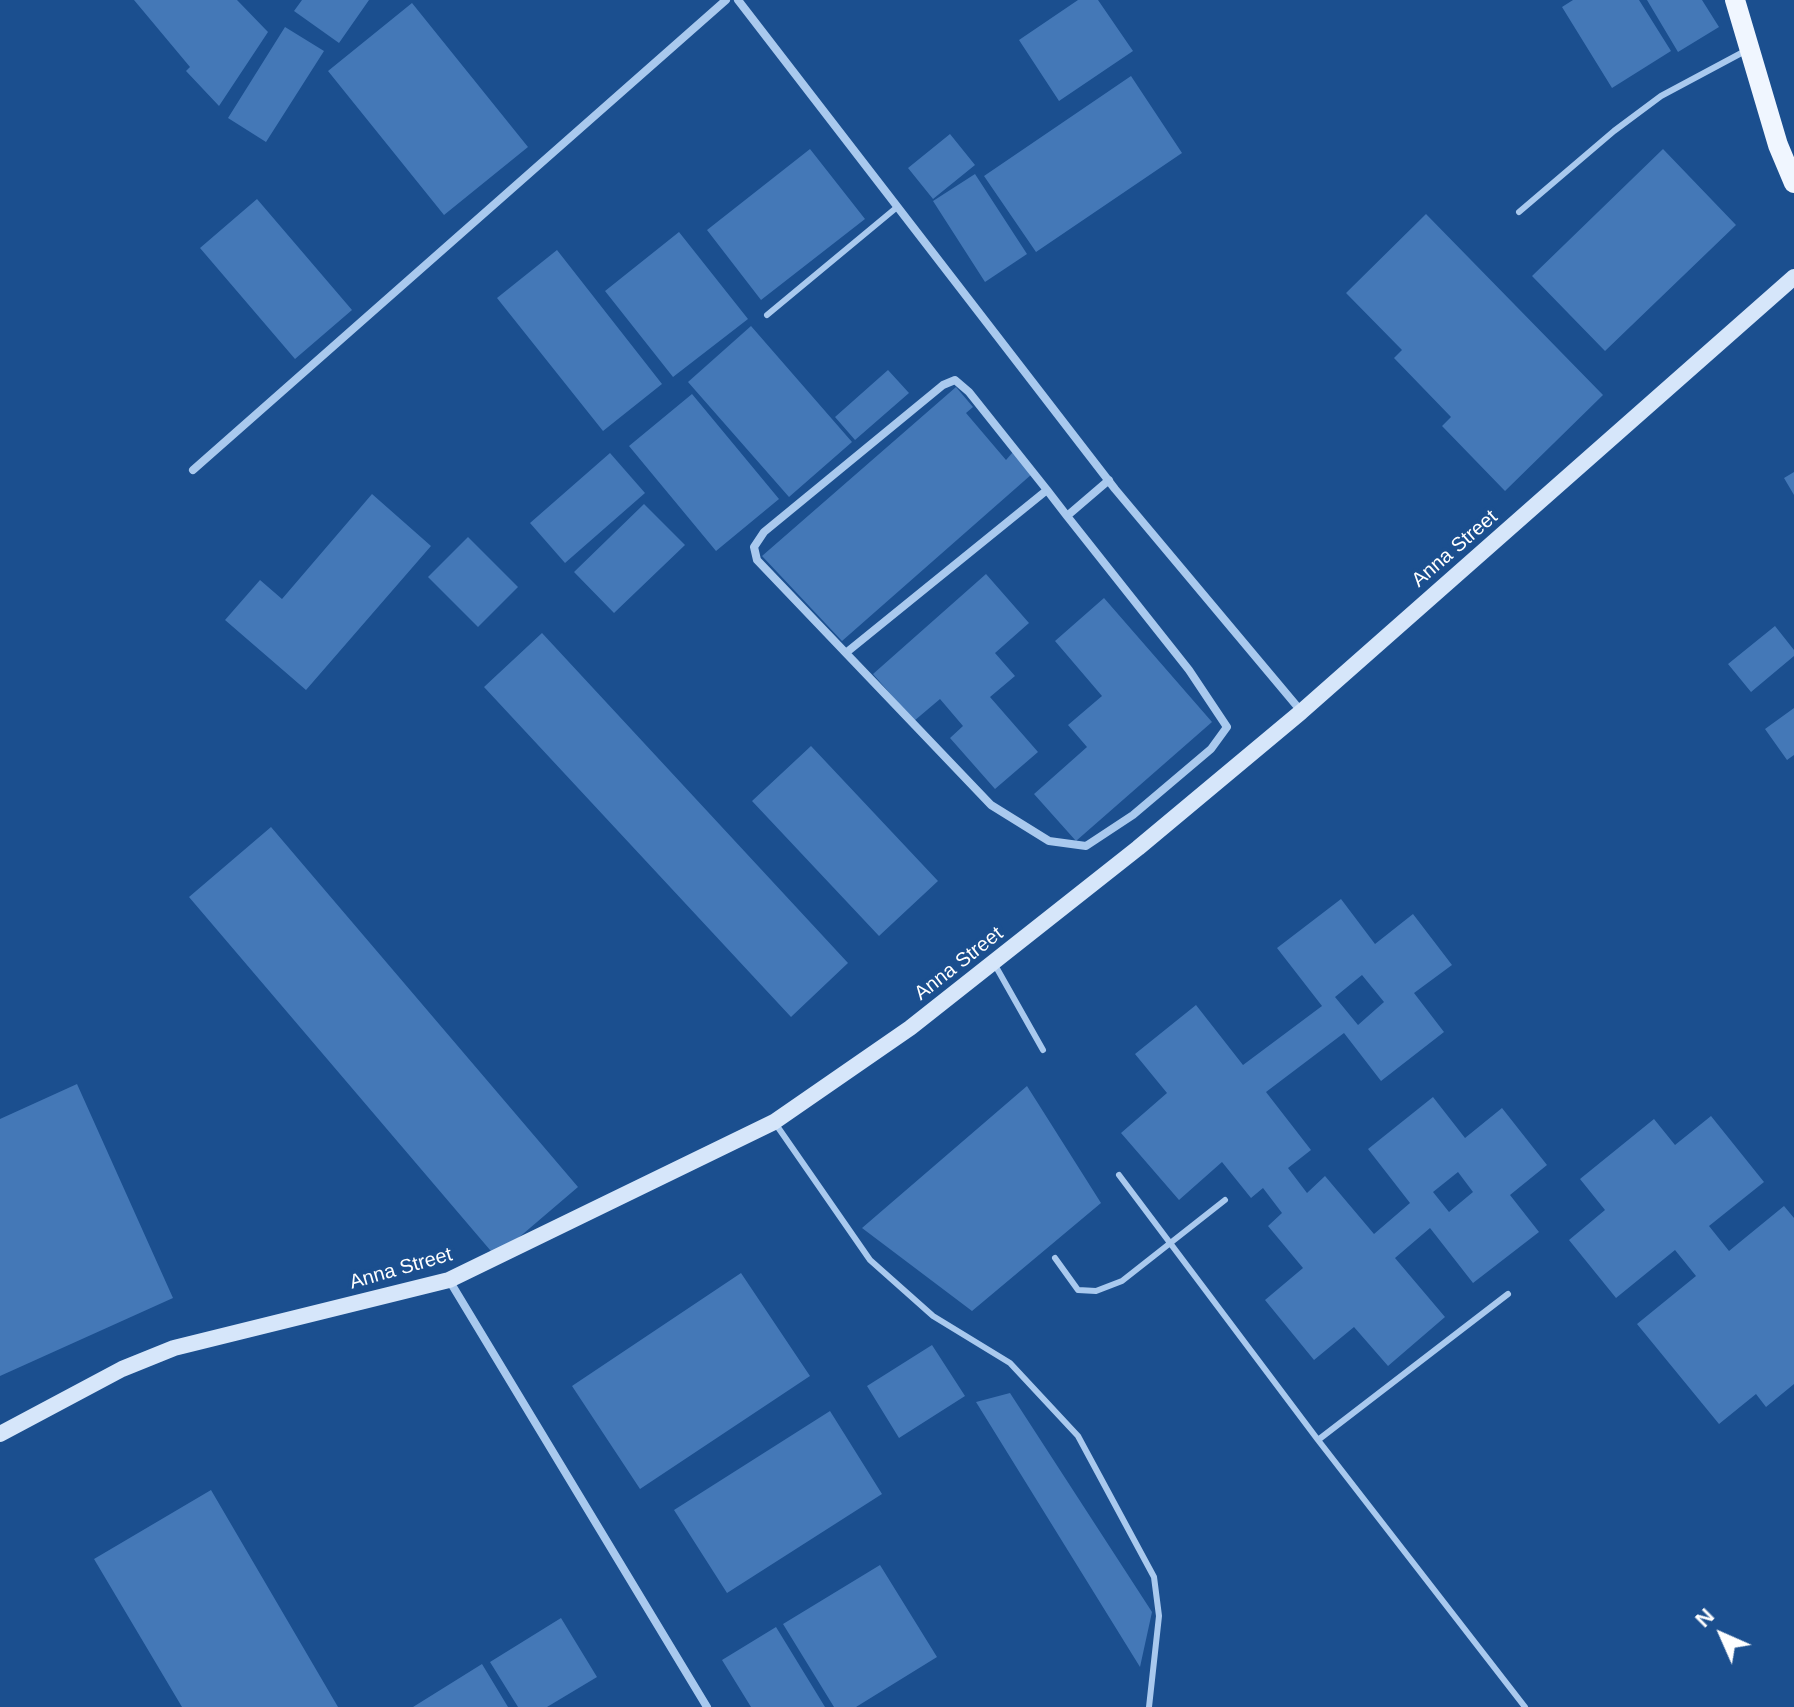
<!DOCTYPE html>
<html>
<head>
<meta charset="utf-8">
<style>
	body { margin:0 }
	#map { position:relative; width:1794px; height:1707px; overflow:hidden; background:#1b4f8f; font-family:Arial,sans-serif }
	canvas { display:block }
	.north { position:absolute; left:1682px; top:1595px; width:80px; height:80px; -webkit-text-stroke:6px #1b4f8f; paint-order:stroke; rotate:315deg; font-size:22px; font-weight:700; line-height:32px; text-align:center; color:#fff }
	.north::after { content:''; display:block; margin:auto; width:28px; height:36px; background:#fff; clip-path:polygon(50% 0,100% 100%,50% 72%,0 100%) }
</style>
</head>
<body>
<div id="map">
<canvas width="1794" height="1707"></canvas>
<div class="north">N</div>
</div>
<script>
const ctx = document.querySelector('canvas').getContext('2d');
ctx.lineJoin = 'round';
function fill(path, color) {
  ctx.fillStyle = color;
  ctx.fill(path, 'evenodd');
}
function toPath(rows) {
  const path = new Path2D();
  for (const r of rows) {
    path.moveTo(r[0], r[1]);
    for (let i = 2; i < r.length; i += 2) path.lineTo(r[i], r[i + 1]);
  }
  return path;
}
function strokePath(path, color, width, dash) {
  ctx.strokeStyle = color;
  ctx.lineWidth = width;
  ctx.lineCap = dash ? 'butt' : 'round';
  ctx.setLineDash(dash || []);
  ctx.stroke(path);
}
function drawText(font, color, halo, rows, align = 'center') {
  ctx.font = font + ' Arial,sans-serif';
  ctx.lineWidth = 8;
  ctx.setLineDash([]);
  ctx.textBaseline = 'middle';
  ctx.strokeStyle = halo;
  ctx.fillStyle = color;
  for (const [text, x, y, turn = 0] of rows) {
    ctx.save();
    ctx.translate(x, y);
    ctx.rotate((+turn || 0) * Math.PI / 180);
    ctx.textAlign = isNaN(turn) ? turn : align;
    if (halo) ctx.strokeText(text, 0, 0);
    ctx.fillText(text, 0, 0);
    ctx.restore();
  }
}
const building = toPath([
	[134,0,237,0,268,32,219,106,186,71,190,67],
	[302,0,369,0,339,43,294,11],
	[1078,0,1098,0,1133,51,1059,101,1019,40],
	[1573,0,1639,0,1671,51,1612,88,1562,7],
	[1647,0,1702,0,1719,27,1678,52],
	[412,3,528,147,444,215,328,71],
	[285,27,324,51,266,142,228,118],
	[1131,76,1182,153,1036,252,984,176],
	[950,134,975,165,933,199,908,168],
	[810,149,865,219,761,300,707,230],
	[1663,149,1736,225,1605,351,1532,276],
	[975,174,1027,254,985,282,933,201],
	[257,199,352,310,295,359,200,248],
	[1426,214,1603,395,1505,491,1442,426,1451,417,1394,358,1402,350,1346,293],
	[679,232,748,319,673,377,605,291],
	[557,250,662,384,603,431,497,298],
	[751,326,852,442,789,497,688,382],
	[888,370,909,393,855,440,835,417],
	[956,387,973,407,966,413,1006,460,1013,452,1032,474,842,641,762,556],
	[692,394,779,499,716,551,629,446],
	[610,453,645,493,565,563,530,523],
	[1794,472,1794,495,1784,478],
	[372,494,431,546,306,690,225,620,260,580,282,599],
	[644,504,685,545,614,613,574,572],
	[468,537,518,587,478,627,428,577],
	[986,574,1029,623,995,653,1015,676,990,697,1038,752,995,789,950,738,963,726,940,699,914,721,873,674],
	[1104,598,1212,722,1076,841,1034,794,1087,747,1068,725,1102,696,1055,641],
	[1775,626,1794,650,1794,656,1751,692,1728,664],
	[542,633,848,963,791,1017,484,687],
	[1794,708,1794,755,1787,760,1765,729],
	[811,746,938,881,879,936,752,801],
	[271,827,578,1187,496,1257,189,897],
	[1341,899,1375,944,1413,914,1452,965,1414,993,1444,1032,1381,1081,1344,1033,1266,1092,1311,1150,1288,1168,1307,1193,1325,1176,1374,1234,1410,1203,1368,1149,1433,1097,1465,1138,1502,1108,1547,1165,1510,1195,1539,1232,1473,1283,1430,1228,1395,1258,1445,1317,1388,1366,1354,1327,1314,1360,1265,1300,1303,1268,1268,1226,1282,1213,1263,1188,1251,1198,1222,1162,1179,1200,1121,1133,1167,1093,1135,1054,1196,1005,1243,1065,1322,1006,1277,948],
	[1362,975,1384,1002,1358,1025,1335,997],
	[1458,1172,1473,1192,1449,1212,1433,1192],
	[77,1084,173,1298,0,1376,0,1119],
	[1027,1086,1101,1203,972,1311,862,1228],
	[1711,1116,1764,1182,1709,1226,1729,1251,1784,1206,1794,1218,1794,1384,1766,1407,1756,1394,1719,1424,1637,1324,1696,1276,1675,1250,1616,1298,1569,1240,1605,1210,1580,1179,1654,1119,1675,1145],
	[741,1273,810,1376,640,1489,572,1386],
	[932,1345,965,1396,899,1438,867,1386],
	[1010,1393,1152,1612,1140,1667,976,1402],
	[830,1411,882,1494,727,1593,674,1510],
	[211,1490,338,1707,182,1707,94,1559],
	[880,1565,937,1657,856,1707,834,1707,783,1624],
	[561,1618,597,1677,547,1707,518,1707,490,1662],
	[776,1627,825,1707,751,1707,722,1660],
	[482,1664,508,1707,413,1707]
]);
const lane = toPath([
	[1519,212,1614,131,1661,96,1747,50],
	[767,315,896,208],
	[995,965,1043,1050],
	[775,1123,870,1260,933,1316,1010,1363,1078,1436,1154,1577,1159,1616,1149,1707],
	[1119,1175,1318,1440,1508,1294],
	[1055,1258,1078,1290,1096,1291,1122,1281,1225,1200],
	[1318,1440,1525,1707]
]);
const street = toPath([
	[738,0,1115,489,1301,711],
	[193,470,726,0],
	[1047,490,969,392,955,380,943,385,764,532,754,547,757,560,991,805,1049,841,1086,846,1133,815,1211,749,1227,727,1189,670,1067,516],
	[847,652,1047,490,1067,516,1109,480],
	[449,1280,707,1707]
]);
const secondary = toPath([
	[0,1434,122,1369,174,1348,449,1280,774,1122,910,1028,1138,848,1301,712,1794,277]
]);
const primary = toPath([
	[1735,0,1778,145,1794,183]
]);
const streetNames = [
	["Anna Street",1455,549,-41],
	["Anna Street",959,964,-38],
	["Anna Street",401,1269,-16]
];
fill(building, '#4478b7');
strokePath(lane, '#a9c9ee', 6);
strokePath(street, '#a9c9ee', 8);
strokePath(secondary, '#d6e6fa', 16);
strokePath(primary, '#f0f6ff', 20);
drawText('20px', '#fff', '#1b4f8f', streetNames);
</script>
</body>
</html>
